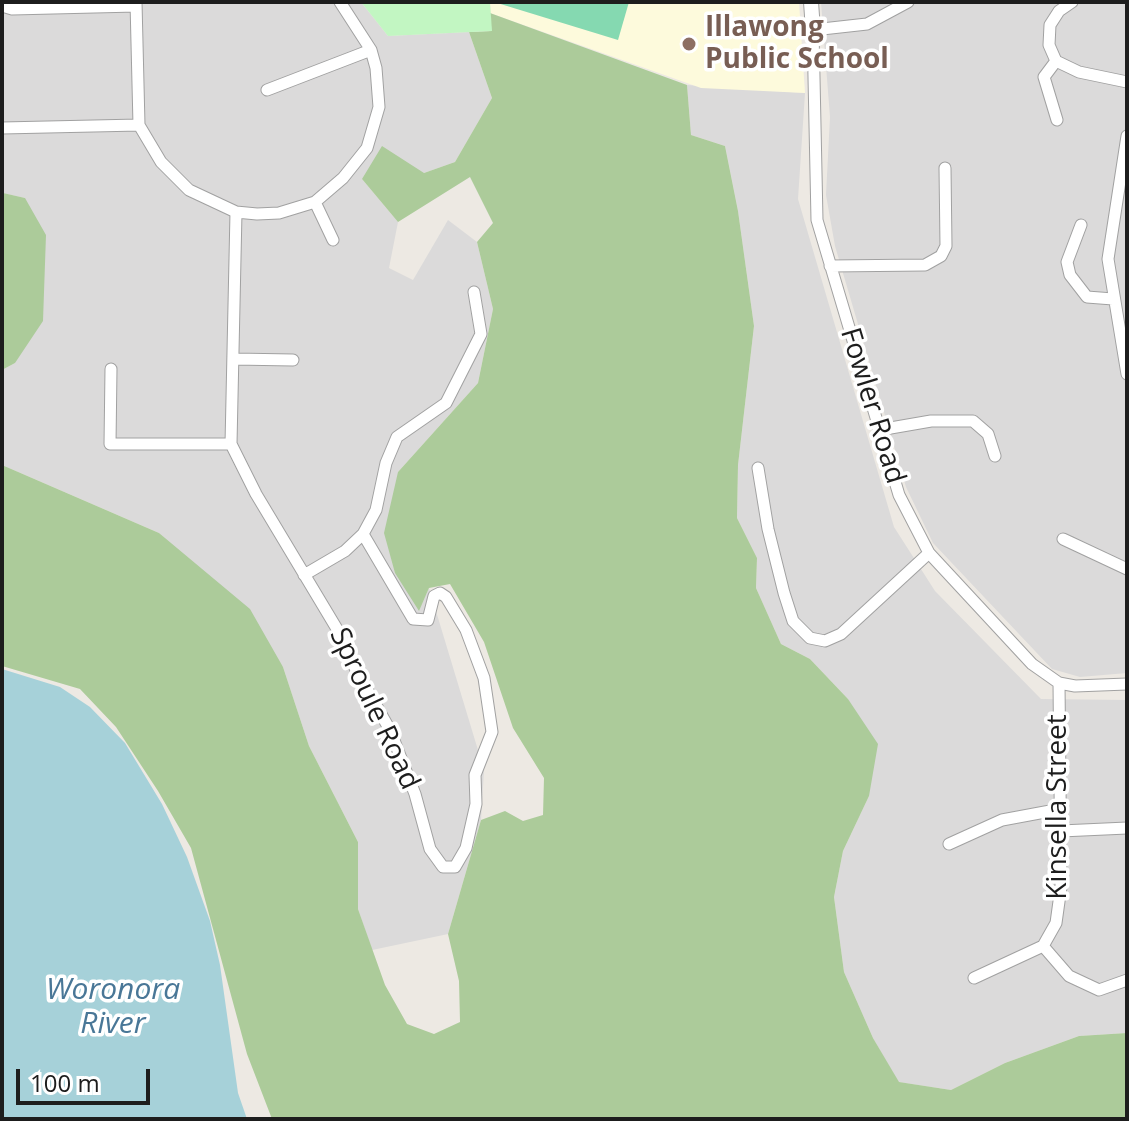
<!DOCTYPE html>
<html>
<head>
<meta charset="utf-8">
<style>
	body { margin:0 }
	#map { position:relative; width:1129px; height:1121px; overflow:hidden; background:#ede9e3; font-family:"Open Sans",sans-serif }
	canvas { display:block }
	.frame { position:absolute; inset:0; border:4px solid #1d1d1d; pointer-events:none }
	.scale { position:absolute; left:16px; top:1069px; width:134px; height:36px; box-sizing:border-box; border:4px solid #1d1d1d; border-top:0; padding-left:10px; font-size:24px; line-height:28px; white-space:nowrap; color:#1d1d1d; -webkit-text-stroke:6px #fff; paint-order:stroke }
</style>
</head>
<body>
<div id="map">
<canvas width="1129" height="1121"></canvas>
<div class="frame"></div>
<div class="scale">100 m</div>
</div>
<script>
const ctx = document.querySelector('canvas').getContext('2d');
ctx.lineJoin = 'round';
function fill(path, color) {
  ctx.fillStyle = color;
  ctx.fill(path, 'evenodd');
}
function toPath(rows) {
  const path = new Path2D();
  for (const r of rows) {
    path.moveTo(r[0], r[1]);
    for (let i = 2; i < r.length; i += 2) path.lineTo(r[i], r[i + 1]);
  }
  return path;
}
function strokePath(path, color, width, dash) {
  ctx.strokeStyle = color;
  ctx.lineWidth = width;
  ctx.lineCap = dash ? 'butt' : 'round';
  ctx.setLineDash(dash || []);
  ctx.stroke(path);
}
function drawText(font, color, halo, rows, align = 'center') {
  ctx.font = font + ' "Open Sans",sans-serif';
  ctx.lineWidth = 7;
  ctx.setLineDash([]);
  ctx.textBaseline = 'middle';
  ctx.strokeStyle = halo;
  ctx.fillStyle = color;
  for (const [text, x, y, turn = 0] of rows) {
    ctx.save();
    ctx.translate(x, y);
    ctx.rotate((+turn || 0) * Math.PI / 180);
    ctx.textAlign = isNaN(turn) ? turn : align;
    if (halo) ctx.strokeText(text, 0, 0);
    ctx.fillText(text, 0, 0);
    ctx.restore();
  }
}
const residential = toPath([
	[2,2,361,2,388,36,469,32,492,98,455,162,424,173,362,179,398,222,389,268,413,280,448,220,477,242,493,309,478,383,398,472,419,610,429,588,484,770,481,820,448,934,372,950,358,909,358,842,309,746,283,667,159,533,2,465,2,370,15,363,25,198,2,193],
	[821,2,1127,2,1127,673,1080,677,1052,669,933,543,906,487,835,246,826,195,830,117],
	[687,85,805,93,798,199,894,527,935,591,1041,699,1127,700,1127,1033,1079,1036,1005,1063,951,1090,898,1082,873,1038,844,972,834,897,843,851,869,796,848,699,810,659,781,644,756,588,757,558,737,518,738,465,754,326,738,211,725,146,691,135]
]);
const education = toPath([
	[490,2,799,2,805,93,701,88,490,13]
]);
const forest = toPath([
	[490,13,687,85,691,135,725,146,738,211,754,326,738,465,737,518,757,558,756,588,781,644,810,659,848,699,878,744,869,796,843,851,834,897,844,972,873,1038,899,1082,951,1090,1005,1063,1079,1036,1127,1033,1127,1119,272,1119,247,1054,191,848,158,791,116,727,80,689,2,666,2,465,159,533,250,609,283,667,309,746,358,842,358,909,385,985,407,1024,434,1034,460,1022,459,981,448,934,481,820,505,811,523,821,543,815,544,778,513,728,484,642,450,584,429,588,419,611,395,573,384,533,398,472,478,383,493,309,477,242,493,223,470,177,398,222,362,179,382,146,424,173,455,162,492,98,469,32,491,31],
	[3,193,25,198,46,235,43,321,15,363,2,370]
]);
const park = toPath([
	[361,2,490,2,492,31,388,36]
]);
const pitch = toPath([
	[494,2,629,2,618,40]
]);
const water = toPath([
	[2,669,60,687,90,707,125,743,162,804,187,857,210,921,220,965,238,1093,247,1119,2,1119]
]);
const minor = toPath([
	[136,2,139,125,161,162,189,190,236,212,257,214,279,213,315,202,343,178,367,148,379,107,376,68,371,50,340,2],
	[908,2,867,24,813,30,817,220,899,495,929,553,1032,664,1059,683,1075,686,1127,684],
	[1072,2,1059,11,1050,25,1049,45,1056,61,1079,72,1127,82],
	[2,6,12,9,136,6],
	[1056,61,1044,77,1057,120],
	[267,90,371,50],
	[2,128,139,125],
	[1127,136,1108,259,1127,374],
	[315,202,333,240],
	[236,212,231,444,256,494,340,634,356,670,390,730,415,794,430,849,443,867,455,867,466,848,476,804,475,775,492,732,484,678,466,630,446,597,440,593,434,596,428,620,413,619,363,534],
	[1081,225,1067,262,1070,275,1087,297,1113,299],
	[830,266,925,265,941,256,946,246,945,168],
	[234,359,293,360],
	[111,369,110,444,231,444],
	[879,430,931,421,973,421,988,434,995,456],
	[758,468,768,529,784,593,793,621,810,638,825,641,841,634,929,553],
	[1063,539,1127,569],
	[304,575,345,551,363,534,376,510,386,463,397,437,446,403,481,334,474,292],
	[1061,831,1127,828],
	[949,844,1002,820,1061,809],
	[1043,946,1069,976,1099,990,1127,980],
	[974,978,1043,946,1056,923,1061,887,1059,683]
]);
const tertiary = toPath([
	[811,2,813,30]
]);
const markers = [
	[689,44,8,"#8d6e63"]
];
const educationNames = [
	["Illawong",705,28],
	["Public School",705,60]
];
const streetNames = [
	["Fowler Road",872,406,73],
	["Sproule Road",374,709,65],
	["Kinsella Street",1058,807,-90]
];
const waterNames = [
	["Woronora",113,990],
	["River",113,1024]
];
fill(residential, '#dbdada');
fill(education, '#fdfadc');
fill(forest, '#accb9a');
fill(park, '#c2f6c2');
fill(pitch, '#85d9b1');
fill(water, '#a6d1d9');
strokePath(minor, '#a1a1a1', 13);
strokePath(tertiary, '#a1a1a1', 16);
strokePath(minor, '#fff', 11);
strokePath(tertiary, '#fff', 14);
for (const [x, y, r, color] of markers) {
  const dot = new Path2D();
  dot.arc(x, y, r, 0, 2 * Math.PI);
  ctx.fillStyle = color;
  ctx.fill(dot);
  strokePath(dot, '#fff', 3);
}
drawText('bold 28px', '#785e54', '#fff', educationNames, 'left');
drawText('28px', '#1d1d1d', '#fff', streetNames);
drawText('italic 30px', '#497797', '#fff', waterNames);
</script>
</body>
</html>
